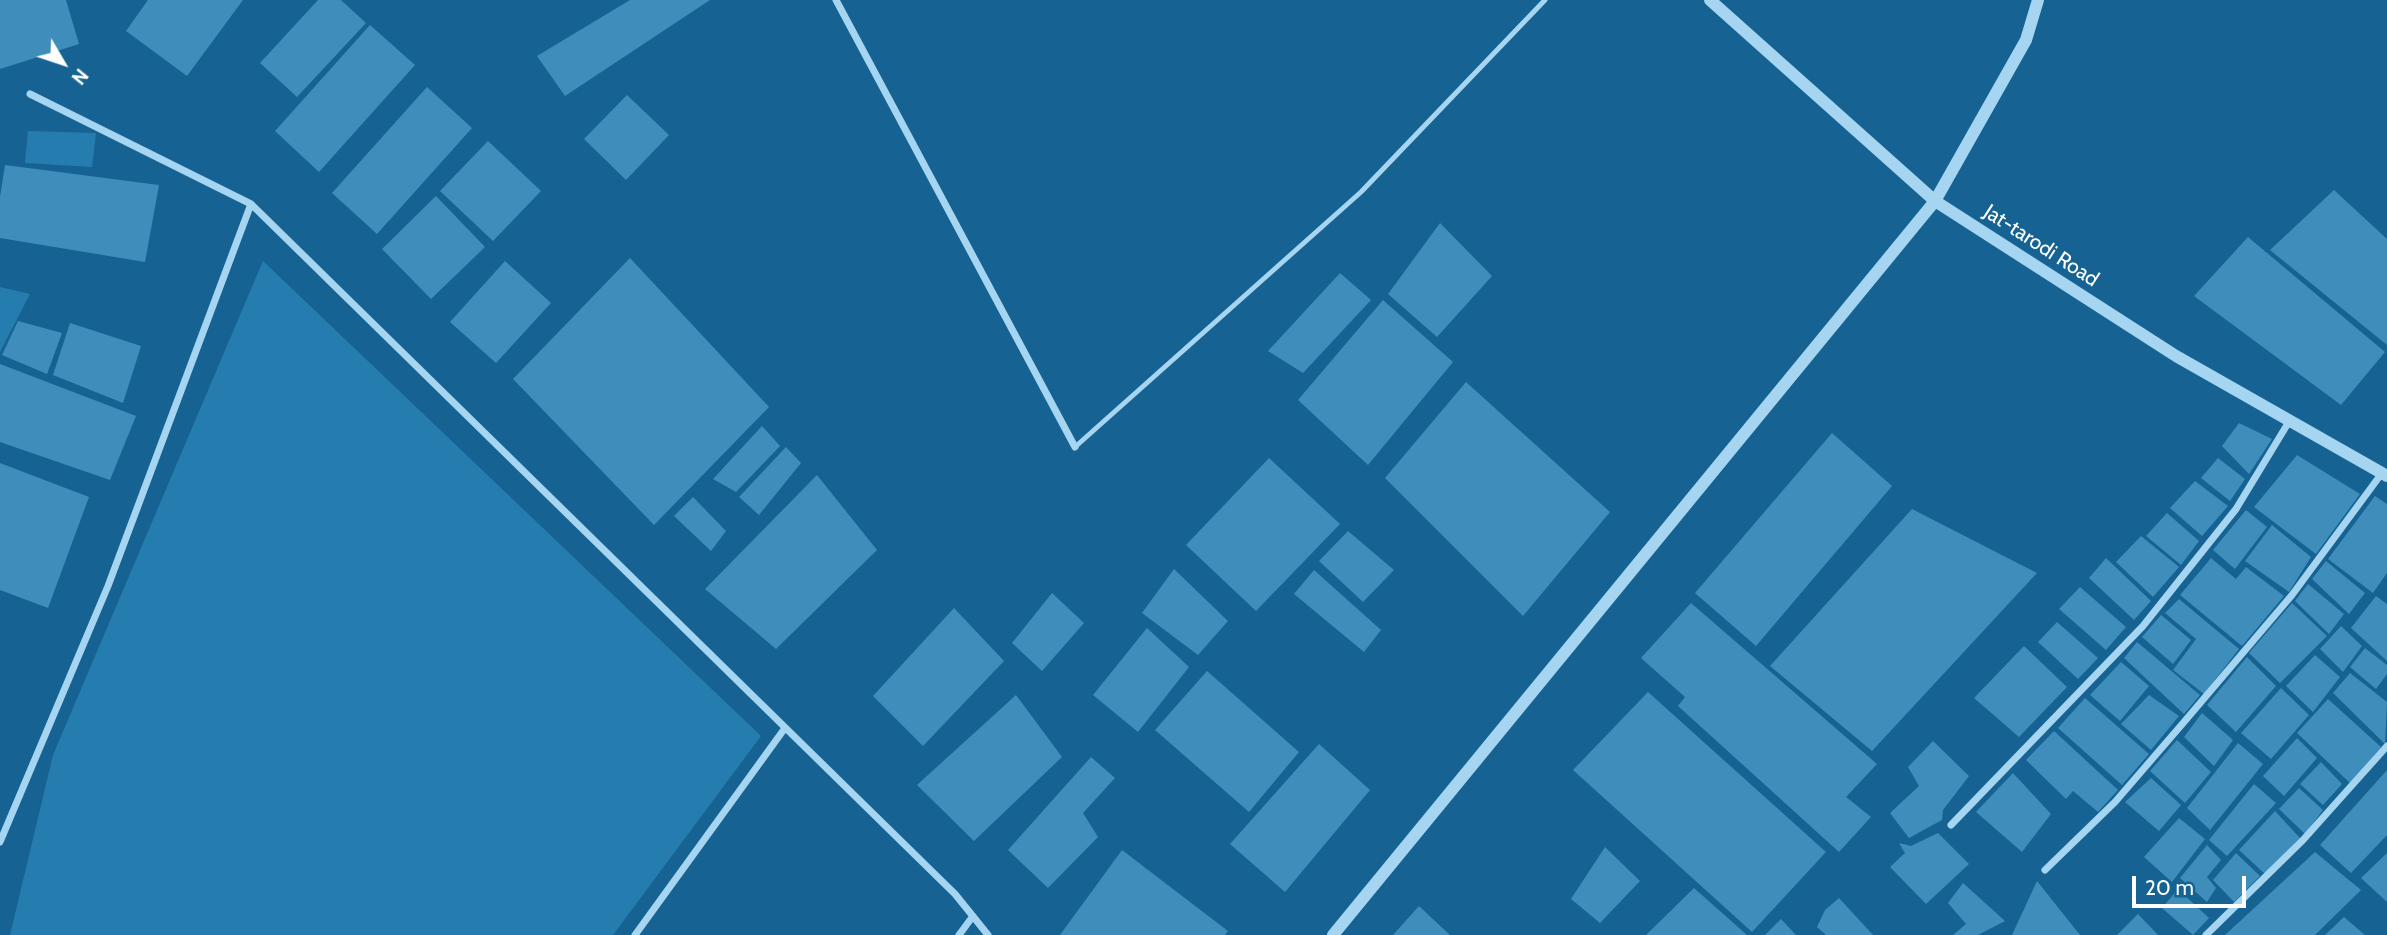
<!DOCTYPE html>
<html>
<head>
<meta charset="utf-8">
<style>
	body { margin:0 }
	#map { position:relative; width:2387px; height:935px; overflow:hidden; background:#166393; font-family:Cabin,sans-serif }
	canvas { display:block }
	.north { position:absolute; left:28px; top:28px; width:70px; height:70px; -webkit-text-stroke:5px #166393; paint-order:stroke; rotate:129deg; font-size:19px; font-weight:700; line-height:28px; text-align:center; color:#fff }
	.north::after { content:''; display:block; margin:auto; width:24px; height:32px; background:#fff; clip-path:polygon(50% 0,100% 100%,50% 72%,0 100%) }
	.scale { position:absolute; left:2132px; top:876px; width:114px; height:32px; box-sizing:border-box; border:4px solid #fff; border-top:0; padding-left:9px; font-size:21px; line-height:24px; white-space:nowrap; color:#fff; -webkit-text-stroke:5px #166393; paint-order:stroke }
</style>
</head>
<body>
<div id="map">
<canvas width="2387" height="935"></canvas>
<div class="north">N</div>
<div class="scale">20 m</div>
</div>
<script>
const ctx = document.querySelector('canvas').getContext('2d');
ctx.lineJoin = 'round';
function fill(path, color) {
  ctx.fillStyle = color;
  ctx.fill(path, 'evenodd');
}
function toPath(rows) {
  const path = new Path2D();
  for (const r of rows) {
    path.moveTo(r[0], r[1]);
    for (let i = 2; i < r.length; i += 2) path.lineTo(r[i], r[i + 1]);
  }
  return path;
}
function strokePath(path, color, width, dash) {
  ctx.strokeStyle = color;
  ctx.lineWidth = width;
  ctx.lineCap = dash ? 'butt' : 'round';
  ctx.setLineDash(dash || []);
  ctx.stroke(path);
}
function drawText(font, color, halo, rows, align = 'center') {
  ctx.font = font + ' Cabin,sans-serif';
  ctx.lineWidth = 5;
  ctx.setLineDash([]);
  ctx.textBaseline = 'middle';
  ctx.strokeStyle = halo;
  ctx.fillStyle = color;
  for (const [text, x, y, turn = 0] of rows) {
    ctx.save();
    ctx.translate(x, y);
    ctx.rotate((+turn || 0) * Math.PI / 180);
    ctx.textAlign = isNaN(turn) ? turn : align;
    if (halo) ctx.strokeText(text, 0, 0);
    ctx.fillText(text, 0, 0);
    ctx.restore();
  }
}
const green = toPath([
	[28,131,96,133,92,167,25,163],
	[263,261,761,736,613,935,10,935,53,755],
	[0,287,30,294,0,352]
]);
const building = toPath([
	[0,0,66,0,79,44,0,69],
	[148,0,243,0,187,76,126,31],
	[318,0,341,0,366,23,297,97,260,63],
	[630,0,710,0,565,96,537,56],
	[370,25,415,65,319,172,275,131],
	[427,87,472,128,377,234,332,193],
	[627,95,669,135,626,180,584,139],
	[488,141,541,191,493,241,440,191],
	[5,165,159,185,145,262,0,238,0,197],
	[2334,190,2387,239,2387,345,2270,250],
	[436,196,485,247,431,299,382,249],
	[1440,223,1492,276,1437,337,1388,294],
	[2248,237,2385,352,2341,405,2194,296],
	[630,258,769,407,654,525,513,379],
	[505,261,551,303,496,363,450,322],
	[1340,273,1371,300,1303,373,1268,351],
	[1383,300,1453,362,1368,465,1298,400],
	[18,321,62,333,47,374,2,355],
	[70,323,141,346,123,403,53,375],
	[0,364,136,416,110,480,0,442],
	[1466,382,1610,512,1523,616,1385,478],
	[2239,423,2272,439,2249,474,2222,446],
	[762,426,780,446,736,492,713,479],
	[1832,433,1892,486,1756,646,1695,593],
	[786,447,801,463,759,515,739,497],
	[2297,455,2360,494,2316,554,2254,507],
	[1269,458,1340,524,1256,611,1186,545],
	[2218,458,2245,479,2230,501,2201,478],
	[0,463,89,497,48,608,0,590],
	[817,475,877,550,776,649,705,589],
	[2195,481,2228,506,2202,536,2170,508],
	[2375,496,2387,504,2387,573,2373,593,2328,559],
	[693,497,726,531,711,551,674,516],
	[1912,509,2037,573,1872,751,1770,666],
	[2246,510,2267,527,2235,569,2213,550],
	[2167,513,2199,541,2181,565,2146,536],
	[2272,525,2311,557,2289,592,2245,561],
	[1348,531,1394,570,1363,602,1319,561],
	[2141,536,2179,567,2153,597,2116,562],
	[2106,558,2151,601,2134,620,2089,578],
	[2211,558,2236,579,2246,567,2284,596,2242,646,2180,595],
	[2326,561,2365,593,2349,614,2312,579],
	[1174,569,1228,621,1198,655,1142,613],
	[1314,570,1381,630,1364,652,1294,594],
	[2308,584,2344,614,2329,634,2295,601],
	[2080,587,2126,627,2106,650,2059,609],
	[1052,593,1084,623,1042,671,1012,643],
	[2376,596,2387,604,2387,661,2351,628],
	[2179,599,2239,649,2204,694,2173,670,2196,639,2165,613],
	[1691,603,1877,764,1846,797,1871,817,1839,852,1678,706,1685,697,1641,658],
	[2292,603,2327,636,2280,683,2249,653],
	[954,608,1004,661,923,746,873,696],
	[2161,615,2191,640,2173,664,2142,637],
	[2057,622,2098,658,2078,679,2038,642],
	[2341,626,2362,646,2343,672,2320,649],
	[1147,628,1189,667,1138,732,1093,695],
	[2137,642,2200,695,2184,714,2124,658],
	[2024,646,2067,687,2019,737,1974,698],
	[2365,648,2387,665,2387,674,2376,689,2350,667],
	[2315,655,2340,677,2313,712,2286,686],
	[2247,657,2276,686,2236,732,2207,705],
	[2121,662,2149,686,2120,721,2090,695],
	[1207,671,1299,752,1249,812,1155,730],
	[2350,673,2387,702,2385,744,2333,693],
	[2281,688,2309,715,2271,759,2241,733],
	[1648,692,1826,852,1752,932,1573,770],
	[1016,695,1062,757,974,841,917,785],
	[2149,695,2179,716,2151,750,2121,724],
	[2085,698,2149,754,2122,785,2058,728],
	[2328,699,2381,747,2350,783,2297,733],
	[2202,713,2233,740,2214,766,2184,737],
	[2054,731,2118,790,2098,812,2073,791,2066,799,2026,760],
	[2297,738,2317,758,2284,796,2263,776],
	[2177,740,2211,772,2185,803,2150,771],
	[1933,741,1969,776,1943,810,1942,820,1909,838,1890,813,1919,786,1908,767],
	[2238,743,2263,764,2210,830,2187,808],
	[1319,744,1370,790,1285,892,1230,844],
	[1091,757,1115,778,1083,813,1098,837,1048,888,1008,850],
	[2321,762,2342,784,2323,805,2300,784],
	[2387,770,2387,835,2351,873,2320,845],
	[2013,773,2051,814,2022,852,1976,812],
	[2151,778,2181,805,2159,831,2125,802],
	[2254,784,2276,803,2227,856,2209,840],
	[2299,788,2323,810,2305,834,2279,809],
	[2275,811,2300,838,2265,874,2239,850],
	[2179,818,2205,839,2172,882,2144,857],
	[1938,833,1969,864,1926,904,1890,867,1905,853,1899,843,1911,846],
	[2207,845,2221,860,2207,877,2216,888,2207,902,2180,878],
	[1605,847,1640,881,1600,923,1571,899],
	[1122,850,1228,931,1225,935,1060,935],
	[2315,852,2361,890,2315,935,2225,935],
	[2236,853,2260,876,2234,902,2213,880],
	[2387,853,2387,902,2361,878],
	[2037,881,2080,935,2012,935],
	[1963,883,2005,921,1978,935,1953,935,1966,924,1948,903],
	[1694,888,1747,935,1646,935],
	[2178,889,2209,918,2193,935,2162,908],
	[1839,898,1873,935,1826,935,1817,927,1825,910],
	[1419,906,1450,935,1393,935],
	[2138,914,2158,935,2117,935],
	[2344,917,2365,935,2325,935],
	[1781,919,1796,935,1765,935]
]);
const service = toPath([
	[1075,447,1361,192,1545,0]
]);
const minor = toPath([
	[836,0,1075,447],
	[30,94,251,204],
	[1951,825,2143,626,2236,509,2290,420],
	[0,842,108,586,251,204,955,894,988,935],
	[2045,870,2115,802,2184,722,2292,595,2382,473],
	[635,935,785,728],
	[959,935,973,916],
	[2206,935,2303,840,2387,746]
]);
const tertiary = toPath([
	[1710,0,1935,201,2176,356,2387,476],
	[1333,935,1935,201,2026,40,2038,0]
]);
const streetNames = [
	["Jat-tarodi Road",2041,246,33]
];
fill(green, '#257daf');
fill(building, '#3e8dba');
strokePath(service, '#a5d5f1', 5);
strokePath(minor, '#a5d5f1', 7);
strokePath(tertiary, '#a5d5f1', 12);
drawText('21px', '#fff', '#166393', streetNames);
</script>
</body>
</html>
